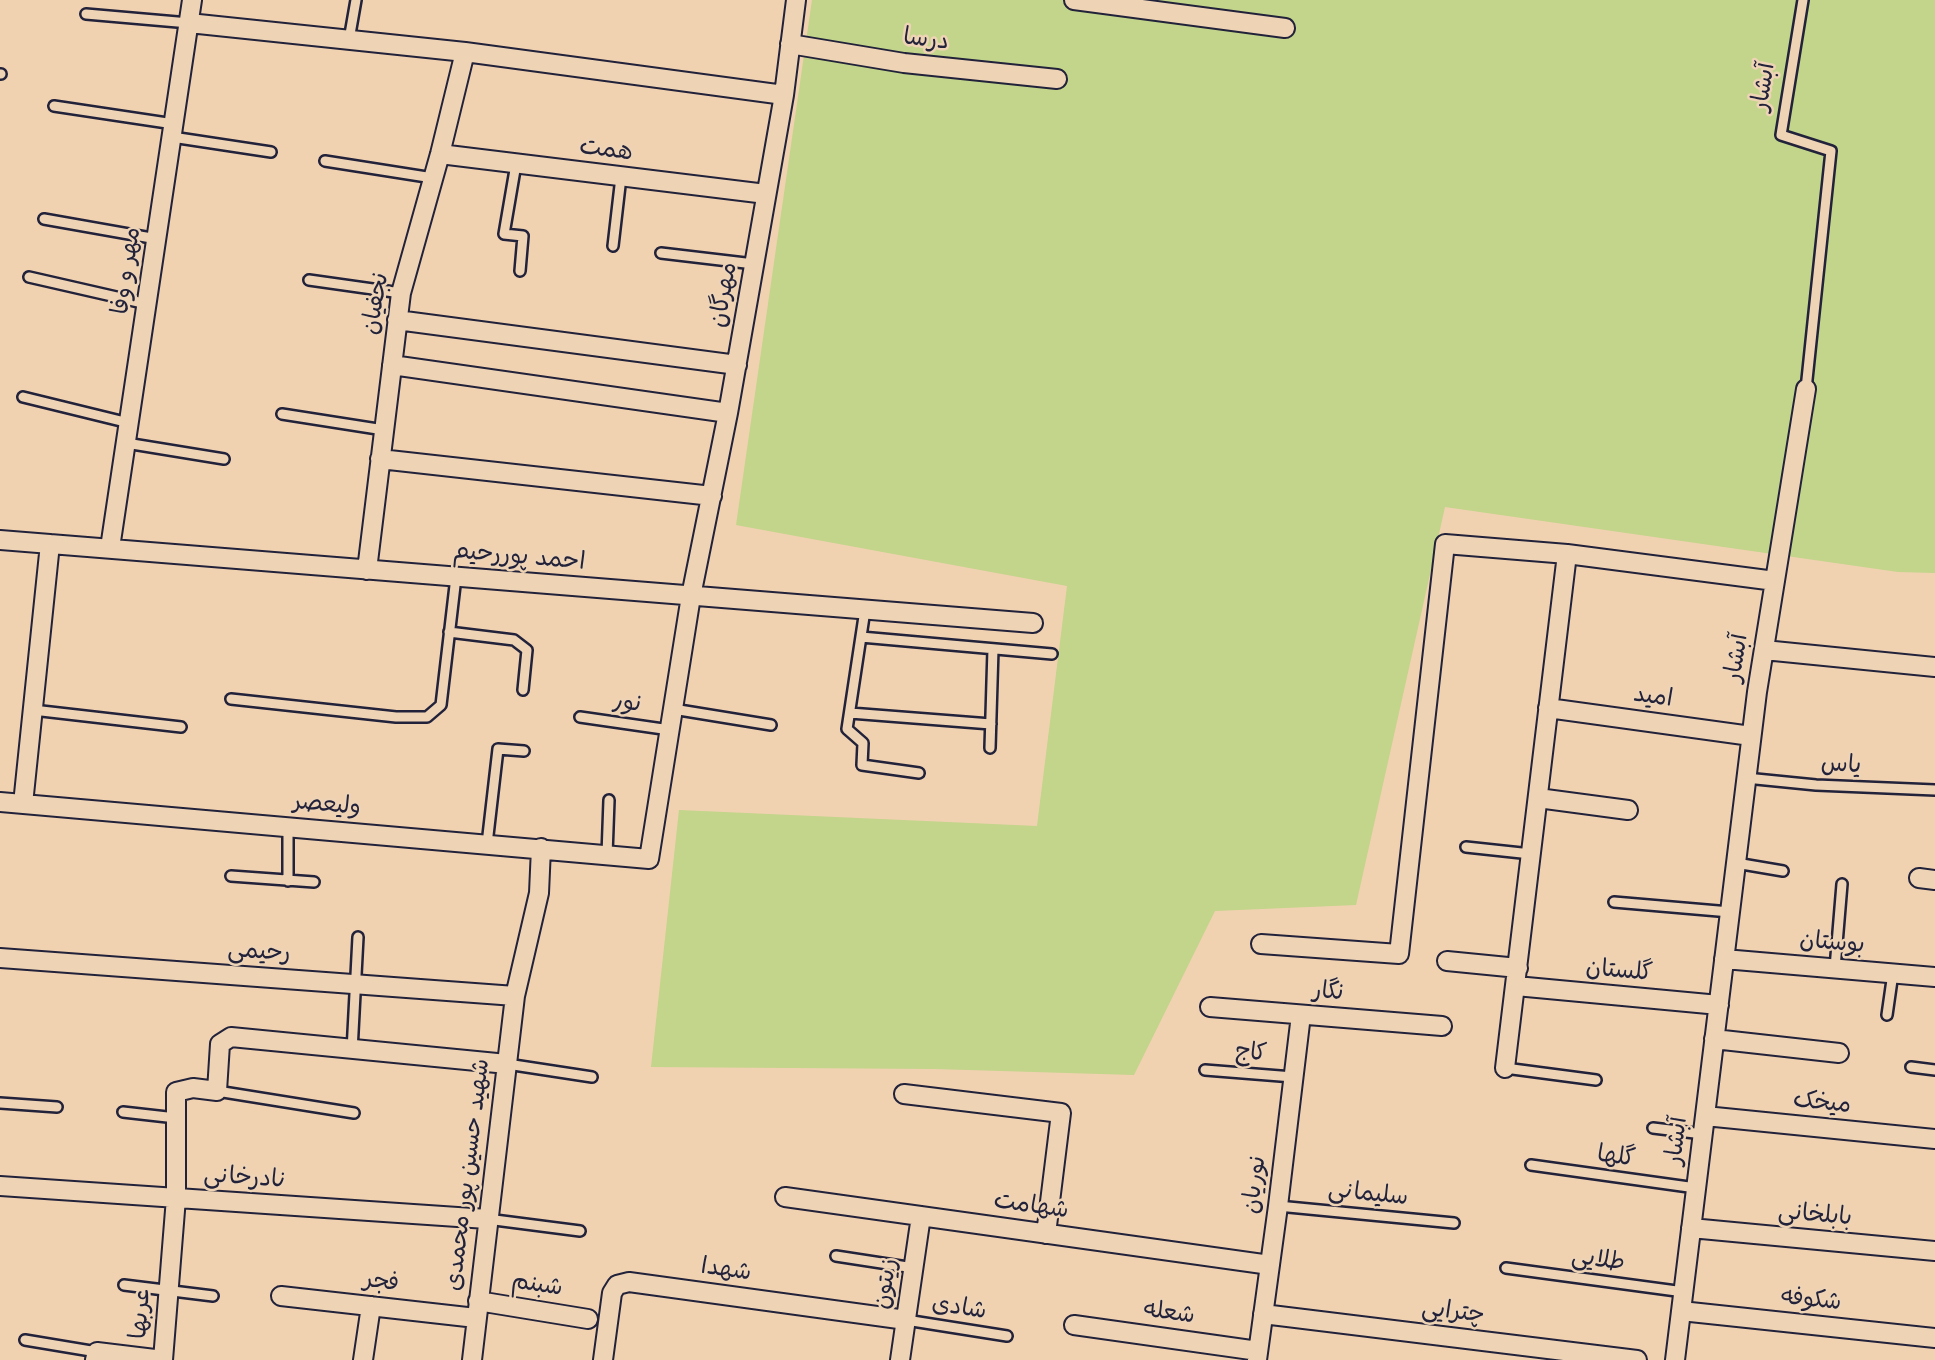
<!DOCTYPE html>
<html>
<head>
<meta charset="utf-8">
<style>
	body { margin:0 }
	canvas { display:block; background:#f0d1b0 }
</style>
</head>
<body>
<canvas width="1935" height="1360"></canvas>
<script>
const ctx = document.querySelector('canvas').getContext('2d');
ctx.lineJoin = 'round';
function fill(path, color) {
  ctx.fillStyle = color;
  ctx.fill(path, 'evenodd');
}
function toPath(rows) {
  const path = new Path2D();
  for (const r of rows) {
    path.moveTo(r[0], r[1]);
    for (let i = 2; i < r.length; i += 2) path.lineTo(r[i], r[i + 1]);
  }
  return path;
}
function strokePath(path, color, width, dash) {
  ctx.strokeStyle = color;
  ctx.lineWidth = width;
  ctx.lineCap = dash ? 'butt' : 'round';
  ctx.setLineDash(dash || []);
  ctx.stroke(path);
}
function drawText(font, color, halo, rows, align = 'center') {
  ctx.font = font + ' Mynerve,"Playpen Sans Arabic",sans-serif';
  ctx.lineWidth = 5;
  ctx.setLineDash([]);
  ctx.textBaseline = 'middle';
  ctx.strokeStyle = halo;
  ctx.fillStyle = color;
  for (const [text, x, y, turn = 0] of rows) {
    ctx.save();
    ctx.translate(x, y);
    ctx.rotate((+turn || 0) * Math.PI / 180);
    ctx.textAlign = isNaN(turn) ? turn : align;
    if (halo) ctx.strokeText(text, 0, 0);
    ctx.fillText(text, 0, 0);
    ctx.restore();
  }
}
const green = toPath([
	[812,0,1935,0,1935,573,1898,572,1445,507,1356,905,1215,911,1134,1075,935,1069,651,1067,679,810,1037,826,1067,586,736,525]
]);
const lane = toPath([
	[1803,0,1781,135,1831,151,1806,389],
	[86,14,189,23],
	[349,40,356,0],
	[0,74,1,74],
	[54,106,174,124],
	[172,137,271,152],
	[325,161,433,178],
	[516,164,504,234,523,236,520,271],
	[44,219,157,239],
	[613,246,621,177],
	[661,253,754,264],
	[29,277,147,304],
	[309,280,401,293],
	[23,397,129,423],
	[282,414,384,430],
	[126,443,224,459],
	[865,610,847,729,863,743,862,765,919,773],
	[449,632,514,640,527,650,523,690],
	[861,637,1052,654],
	[231,699,396,717,427,717,441,705,456,577],
	[673,709,771,725],
	[33,710,181,727],
	[850,713,991,724],
	[580,717,670,730],
	[990,748,993,649],
	[1746,778,1816,785,1935,790],
	[288,827,288,881],
	[487,844,498,749,524,751],
	[1466,847,1531,854],
	[607,855,609,800],
	[1736,863,1783,871],
	[231,876,314,882],
	[1614,902,1730,912],
	[1835,968,1842,884],
	[1887,1015,1893,973],
	[352,1051,358,937],
	[507,1064,592,1077],
	[1911,1067,1935,1070],
	[1505,1068,1596,1080],
	[1205,1070,1293,1077],
	[217,1091,354,1113],
	[0,1103,57,1107],
	[123,1112,176,1118],
	[1653,1128,1703,1134],
	[1531,1165,1696,1188],
	[1278,1206,1454,1223],
	[487,1219,580,1231],
	[836,1256,914,1268],
	[1506,1268,1684,1292],
	[124,1285,213,1296],
	[906,1320,1007,1336],
	[25,1340,97,1352]
]);
const street = toPath([
	[1074,0,1285,28],
	[189,23,465,52,784,95],
	[790,44,904,63,1057,79],
	[440,154,766,194],
	[397,320,737,365],
	[392,365,728,413],
	[380,459,712,496],
	[0,540,1033,623],
	[110,548,192,0],
	[367,570,401,293,440,154,465,52],
	[1764,650,1935,667],
	[1548,708,1751,736],
	[1538,798,1628,810],
	[0,802,649,859,691,596,728,413,784,95,796,0],
	[23,804,50,544],
	[1919,878,1935,880],
	[1261,944,1399,954,1445,544,1567,554,1775,581],
	[0,958,515,996],
	[1724,959,1935,977],
	[1447,961,1518,968],
	[1516,986,1719,1005],
	[1210,1007,1442,1026],
	[1714,1039,1839,1053],
	[1505,1068,1567,554],
	[904,1094,1061,1113,1046,1234],
	[1705,1116,1935,1139],
	[0,1186,487,1219],
	[785,1197,1270,1265],
	[1691,1228,1935,1251],
	[281,1296,476,1318],
	[478,1301,588,1319],
	[1681,1311,1935,1338],
	[1263,1314,1637,1360],
	[1074,1325,1258,1351],
	[95,1360,97,1352,163,1360,176,1198,176,1092,193,1088,217,1091,220,1044,231,1037,507,1064],
	[363,1360,371,1306],
	[472,1360,515,996,539,893,541,848],
	[603,1360,612,1293,617,1285,629,1282,906,1320],
	[900,1360,921,1216],
	[1257,1360,1278,1206,1301,1015],
	[1675,1360,1757,692,1806,389]
]);
const streetNames = [
	["درسا",926,41,7],
	["آبشار",1765,87,-81],
	["همت",606,151,7],
	["مهر و وفا",128,271,-82],
	["مهرگان",725,295,-80],
	["نجفیان",377,304,-80],
	["احمد پوررحیم",519,558,5],
	["آبشار",1738,658,-81],
	["امید",1653,698,8],
	["نور",627,704,8],
	["یاس",1841,766,3],
	["ولیعصر",327,806,5],
	["بوستان",1832,944,5],
	["رحیمی",259,953,4],
	["گلستان",1619,972,5],
	["نگار",1328,993,5],
	["کاج",1251,1054,5],
	["میخک",1822,1104,6],
	["آبشار",1678,1141,-83],
	["گلها",1616,1158,8],
	["شهید حسین پور محمدی",469,1175,-83],
	["نادرخانی",245,1179,4],
	["نوریان",1256,1185,-83],
	["سلیمانی",1368,1195,6],
	["شهامت",1031,1207,8],
	["بابلخانی",1815,1216,5],
	["طلایی",1598,1261,8],
	["شهدا",726,1271,8],
	["فجر",381,1283,7],
	["زیتون",887,1284,-81],
	["شبنم",537,1286,9],
	["شکوفه",1811,1301,6],
	["شادی",959,1309,9],
	["چترایی",1453,1313,7],
	["عربها",142,1314,-85],
	["شعله",1169,1314,8]
];
fill(green, '#c2d58a');
strokePath(lane, '#22223b', 14);
strokePath(street, '#22223b', 22);
strokePath(lane, '#eed4b5', 9);
strokePath(street, '#eed4b5', 18);
drawText('24px', '#22223b', '#eed4b5', streetNames);
</script>
</body>
</html>
